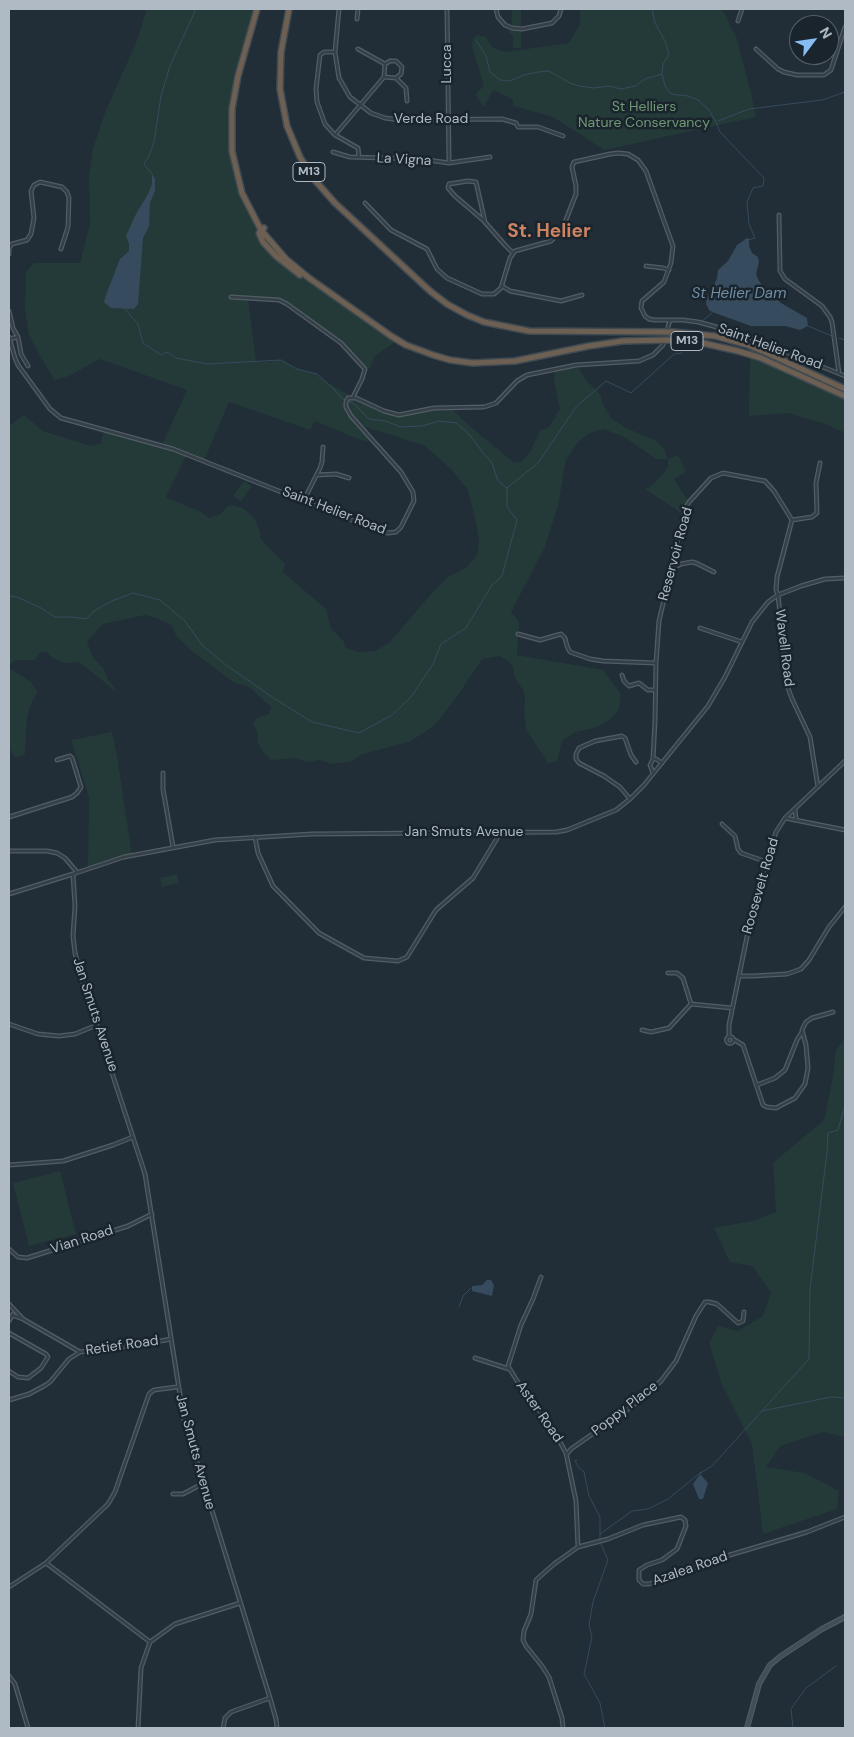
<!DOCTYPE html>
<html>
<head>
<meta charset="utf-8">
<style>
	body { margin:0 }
	#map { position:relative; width:854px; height:1737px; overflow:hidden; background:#212d37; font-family:"DM Sans",sans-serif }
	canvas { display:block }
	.frame { position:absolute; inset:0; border:10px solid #afbac4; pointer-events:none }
	.north { position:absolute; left:789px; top:15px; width:50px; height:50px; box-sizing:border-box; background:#1a242c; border:1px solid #566069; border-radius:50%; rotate:59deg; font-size:14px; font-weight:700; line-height:20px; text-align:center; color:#afbac4 }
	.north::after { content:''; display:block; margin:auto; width:18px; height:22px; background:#86bdf2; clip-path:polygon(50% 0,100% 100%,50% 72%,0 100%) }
</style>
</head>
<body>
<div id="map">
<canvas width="854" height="1737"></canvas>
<div class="frame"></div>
<div class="north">N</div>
</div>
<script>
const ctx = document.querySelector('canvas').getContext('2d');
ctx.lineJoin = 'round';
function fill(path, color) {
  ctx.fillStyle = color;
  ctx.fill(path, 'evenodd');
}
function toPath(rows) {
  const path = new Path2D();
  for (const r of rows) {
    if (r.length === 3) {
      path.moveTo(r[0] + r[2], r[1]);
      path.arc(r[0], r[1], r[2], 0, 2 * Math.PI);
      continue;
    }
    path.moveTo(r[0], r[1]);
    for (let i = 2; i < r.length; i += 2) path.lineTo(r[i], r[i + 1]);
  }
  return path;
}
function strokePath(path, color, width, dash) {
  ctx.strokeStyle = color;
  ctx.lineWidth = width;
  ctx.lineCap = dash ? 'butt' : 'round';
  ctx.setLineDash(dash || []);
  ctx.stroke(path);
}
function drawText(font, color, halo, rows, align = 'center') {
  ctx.font = font + ' "DM Sans",sans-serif';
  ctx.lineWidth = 5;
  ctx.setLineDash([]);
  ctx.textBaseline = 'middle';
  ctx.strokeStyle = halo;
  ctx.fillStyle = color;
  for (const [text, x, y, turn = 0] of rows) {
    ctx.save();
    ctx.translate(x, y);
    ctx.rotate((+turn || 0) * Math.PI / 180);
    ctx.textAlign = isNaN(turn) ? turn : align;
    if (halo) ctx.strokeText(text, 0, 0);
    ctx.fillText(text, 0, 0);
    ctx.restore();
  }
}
const green = toPath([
	[147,9,257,9,238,76,231,129,239,181,261,230,286,259,398,340,375,356,370,368,365,369,342,344,279,300,248,298,256,361,268,362,281,360,297,369,317,374,328,383,353,397,395,415,426,410,451,408,464,421,513,462,522,462,531,450,540,431,549,427,560,409,554,380,555,369,576,365,586,380,600,394,603,404,611,418,626,428,655,440,663,447,668,459,678,455,679,457,686,472,674,479,689,502,684,515,645,489,652,485,662,475,668,466,668,459,656,459,626,438,604,429,590,433,578,442,566,460,558,505,545,547,511,612,519,622,517,655,603,670,621,694,619,709,610,720,595,728,576,732,562,741,557,761,548,763,526,729,524,713,525,698,523,689,520,686,514,676,513,667,509,662,500,656,482,659,458,695,435,725,411,741,360,755,353,761,332,764,319,760,309,762,292,758,275,760,270,759,263,752,258,743,258,734,253,724,257,718,269,714,271,707,249,687,233,682,192,651,177,637,171,625,156,618,145,615,103,624,87,642,93,657,104,669,107,678,118,693,79,662,63,663,54,659,46,652,40,652,35,660,16,660,9,665,9,667,9,426,24,415,43,431,91,446,101,443,104,430,162,445,187,390,100,359,69,376,54,380,29,336,25,308,26,272,34,263,80,263,90,223,89,174,93,148,106,110,136,43],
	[229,402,310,430,315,421,361,440,374,442,357,422,370,429,392,435,425,446,451,469,468,490,476,523,479,540,477,555,466,568,448,577,432,593,389,643,375,651,358,652,345,647,344,642,331,628,326,609,283,572,285,564,264,543,260,537,260,532,255,519,243,508,232,505,227,507,221,514,209,518,201,512,166,497,187,454,204,461],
	[512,9,521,9,521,48,513,48,513,36,509,32,512,25],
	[580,9,722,9,737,39,751,93,756,117,604,150,553,117,513,106,513,100,493,90,484,107,475,94,484,86,472,47,473,39,477,35,486,37,492,47,505,52,569,43,580,24],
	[750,355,845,396,845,433,828,425,788,413,749,416],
	[244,481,252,486,241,501,233,496],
	[9,668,31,682,38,692,32,701,27,717,25,754,16,758,12,753,9,746],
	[112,732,117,756,132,855,88,869,89,797,71,740],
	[177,874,179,883,162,887,160,878],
	[845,1038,845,1437,823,1432,780,1446,766,1467,805,1473,839,1491,837,1509,763,1534,752,1444,722,1385,709,1343,718,1326,738,1331,763,1316,771,1292,752,1266,730,1262,714,1228,752,1221,776,1212,773,1163,824,1120,833,1077,836,1050],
	[60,1171,76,1234,29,1246,13,1183]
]);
const water = toPath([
	[152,174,155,179,155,191,150,203,149,226,143,238,138,304,134,309,111,308,104,302,106,295,120,259,129,251,129,244,126,236,136,214,148,194,152,184],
	[747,238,749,239,749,246,752,253,758,257,759,262,756,274,759,281,765,289,781,303,807,318,808,326,800,330,785,326,751,326,712,312,709,310,706,304,707,297,711,293,717,278,718,270,728,261,737,245],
	[487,1280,491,1280,494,1285,492,1296,472,1291,472,1286,482,1285],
	[700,1474,708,1483,703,1499,699,1499,693,1484]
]);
const stream = toPath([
	[652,9,655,23,665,41,669,54,663,64,662,74,665,86,671,94,688,96,698,100,708,109,716,122,720,132,764,178,763,186,753,188,747,202,749,224,755,238,748,240],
	[476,40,486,56,490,72,500,80,510,81,524,75,538,72,549,71,570,83,579,86,594,88,609,86,621,89,635,86,645,79,662,74],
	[718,121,749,109,822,100,845,92],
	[152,174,144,164,149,156,154,142,161,96,170,66,196,9],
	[125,309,138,324,143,343,161,355,167,352,176,358,207,364,281,360,297,369,317,374,335,390,341,398,353,403,369,419,385,421,401,427,422,426,439,421,456,423,469,434,483,453,492,463,498,481,507,488],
	[702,321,712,313],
	[808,326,832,336],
	[839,338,845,340],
	[9,596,17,597,41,608,55,617,72,617,86,619,94,611,112,601,133,593,160,600,185,621,202,645,226,665,275,699,312,722,359,733,392,715,411,697,433,664,441,644,466,628,492,585,502,576,517,520,507,507,507,488,538,463,576,407,606,381,631,393,674,354,682,353],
	[459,1307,463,1296,471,1288],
	[762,1411,831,1397,845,1398],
	[577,1460,575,1461,579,1468,584,1472,589,1496,600,1517,600,1539],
	[700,1474,702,1472,712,1466,809,1359,810,1289,827,1152,828,1133,838,1130,845,1106],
	[600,1534,632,1511,648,1509,668,1499,701,1472],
	[601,1544,608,1560,593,1602,589,1625,592,1637,584,1674,600,1703,605,1728],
	[793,1728,791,1709,806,1688,836,1666]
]);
const streetTunnel = toPath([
	[663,345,668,327]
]);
const street = toPath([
	[339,9,335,52,339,78,350,97,371,113,385,118,400,120,502,119,516,123,518,127,538,127,563,136],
	[496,9,498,17,505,25,512,28,522,29,552,23,559,16,561,9],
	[357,19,358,9],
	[738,21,742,9],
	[358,49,385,64],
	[756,49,778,69,784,72,797,75,824,75,831,70,845,27],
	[335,52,324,52,320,55,316,89,317,102,325,124,335,135,358,148,359,157],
	[390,61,396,61,402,67,401,74,396,78,384,77,385,64,390,61],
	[396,78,406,88,407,101],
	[335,135,384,77],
	[333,152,350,157,421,159,449,163,447,9],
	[449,163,490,157],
	[365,203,391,230,427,249,437,269,447,278,482,294,494,294,501,288,510,258,515,251,551,241,562,230,576,194,576,186,572,167,574,162,610,154,618,153,628,154,638,160,646,171,673,246,671,263,664,282,642,301,641,308,645,316,649,319,654,320,683,320,698,322,739,333,845,376],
	[779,215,780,271,785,279,822,306,830,317,832,322,839,373],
	[485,222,476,182,468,181,449,184,448,188,455,196,483,220,505,245,513,253],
	[9,254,9,248,12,244,27,240,31,234,34,218,31,191,34,185,40,182,62,187,67,192,69,198,68,227,61,249],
	[646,266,663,268,669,270],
	[502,286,510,291,561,301,582,295],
	[231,297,279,300,287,304,341,343,365,369,362,379,353,397],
	[9,311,13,328,18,337,9,339],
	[668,327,670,320],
	[9,337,15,358,18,365,50,409,61,418,173,449,382,532,388,533,396,532,401,527,414,501,413,492,401,472,351,416,346,407,346,402,348,398,356,398,384,411,399,415,434,408,484,407,496,403,517,381,527,375,576,365,639,361,653,355,663,345],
	[18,337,21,354,28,366],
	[317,475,336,474,349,478],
	[304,500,320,468,322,462,323,447],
	[792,520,812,517,817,513,816,483,820,463],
	[672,569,681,564,692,562,696,563,714,572],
	[700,628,742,642],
	[518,634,540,640,561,634,565,638,567,646,570,652,590,659,603,661,656,663],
	[622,675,624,681,629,686,639,683,648,690,655,690],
	[653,759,656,759,662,763],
	[163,773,163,789,173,847],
	[653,773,650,765,653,759,655,721,656,663,659,621,685,509,689,502,711,478,723,473,765,481,774,491,792,520,777,577,776,590,778,595,788,688,792,699,810,737,818,787],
	[630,799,620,787,604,776,579,763,576,759,576,754,579,748,595,741,622,736,625,738,631,755,636,762],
	[795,809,796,820],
	[9,817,72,797,77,793,81,787,72,758,70,756,57,760],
	[785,818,845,830],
	[722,824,735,836,738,849,741,853,767,862],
	[255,837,258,853,273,886,319,933,364,958,398,961,407,957,436,910,473,878,501,832],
	[9,851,47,851,57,853,65,858,77,872],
	[9,894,73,874],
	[668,973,677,973,683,978,691,1004,732,1008],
	[739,976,753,976,787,974,801,969,809,960,829,927,845,907],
	[9,1024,38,1034,59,1036,75,1034,97,1025],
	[642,1030,651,1032,669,1028,691,1004],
	[730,1040,3.5],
	[729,1037,729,1025,749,927,759,886,776,832,785,818,845,761],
	[733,1039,743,1045,763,1105,767,1107,776,1108,795,1098,805,1084,808,1068,806,1045,802,1030,806,1022,812,1018,833,1012],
	[757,1085,775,1078,785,1070,797,1040,802,1032],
	[9,1165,63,1161,113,1145,133,1137],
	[9,1249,18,1257,27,1258,128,1226,152,1214],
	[541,1277,533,1299,521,1325,508,1366,519,1384,552,1427,566,1453,576,1501,578,1547],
	[9,1304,23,1319],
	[12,1315,23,1319,80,1352,145,1344,171,1339],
	[9,1321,13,1314],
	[9,1333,46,1354,48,1357,41,1368,28,1378,18,1377,9,1371],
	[475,1358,509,1369],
	[9,1400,29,1394,44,1386,50,1382,69,1359,80,1352],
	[567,1454,571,1449,631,1407,661,1381,676,1361,696,1316,705,1302,709,1302,717,1304,738,1323,743,1321,744,1312],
	[173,1494,183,1494,202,1484],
	[46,1563,150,1642],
	[9,1587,46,1563,108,1504,115,1492,149,1394,154,1390,177,1387],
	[9,1676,15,1684,28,1728],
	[138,1728,141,1668,150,1642,175,1624,240,1603],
	[223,1728,225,1718,231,1712,270,1698],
	[277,1728,276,1719,270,1698,184,1420,145,1174,85,990,75,953,73,936,75,906,73,874,124,857,215,840,312,834,556,832,567,830,616,810,630,799,644,785,708,706,725,677,752,622,768,602,778,595,801,586,825,579,845,578],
	[563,1728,562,1718,549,1677,542,1666,526,1646,523,1640,524,1631,531,1614,536,1580,554,1564,578,1547,608,1539,643,1525,681,1517,685,1520,686,1526,677,1549,662,1560,647,1565,639,1570,639,1580,643,1584,649,1584,723,1557,807,1532,845,1517]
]);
const secondary = toPath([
	[747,1728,759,1684,770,1665,781,1656,822,1629,845,1617]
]);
const highway = toPath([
	[257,9,238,76,232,109,232,151,242,193,261,230,286,259,309,278,391,336,406,345,433,355,450,360,473,363,515,361,589,346,623,341,667,340,698,342,738,351,761,358,845,396],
	[289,9,281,52,280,89,287,126,300,157,313,178,335,203,430,291,447,304,467,315,484,322,529,331,673,332,715,336,748,345,767,353,845,389],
	[264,228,259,233,263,242,276,256,300,275]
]);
const shields = [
	[309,172,32],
	[687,341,32]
];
const shieldNames = [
	["M13",309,172],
	["M13",687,341]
];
const streetNames = [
	["Lucca",447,64,-90],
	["Verde Road",431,119],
	["La Vigna",404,160,3],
	["Saint Helier Road",770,347,20],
	["Saint Helier Road",334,511,21],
	["Reservoir Road",676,554,-75],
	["Wavell Road",784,648,83],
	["Jan Smuts Avenue",464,832],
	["Roosevelt Road",761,886,-74],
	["Jan Smuts Avenue",95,1015,72],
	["Vian Road",82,1240,-18],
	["Retief Road",122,1346,-8],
	["Poppy Place",625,1409,-38],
	["Aster Road",539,1412,55],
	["Jan Smuts Avenue",195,1452,75],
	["Azalea Road",690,1569,-19]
];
const parkNames = [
	["St Helliers",644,107],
	["Nature Conservancy",644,123]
];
const waterNames = [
	["St Helier Dam",739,294]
];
const districtNames = [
	["St. Helier",549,232]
];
fill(green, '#243a39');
fill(water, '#364b5d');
strokePath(stream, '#364b5d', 1);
strokePath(streetTunnel, '#36424c', 2.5, [2.5, 1]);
strokePath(street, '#525d65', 5);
strokePath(secondary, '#525d65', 6);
strokePath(highway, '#3f4a52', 8);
strokePath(street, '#353f47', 2.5);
strokePath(secondary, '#434e5a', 4);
strokePath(highway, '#6d5f52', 5);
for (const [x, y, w] of shields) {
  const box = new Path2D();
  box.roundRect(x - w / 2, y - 9.5, w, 19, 4);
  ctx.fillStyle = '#1a242c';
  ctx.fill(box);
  strokePath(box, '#afbac4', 1);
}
drawText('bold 12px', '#afbac4', null, shieldNames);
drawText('14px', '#afbac4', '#1a242c', streetNames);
drawText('14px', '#709874', '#1a242c', parkNames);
drawText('italic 15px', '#718ea6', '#1a242c', waterNames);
drawText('bold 19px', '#cd8361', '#1a242c', districtNames);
</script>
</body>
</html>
